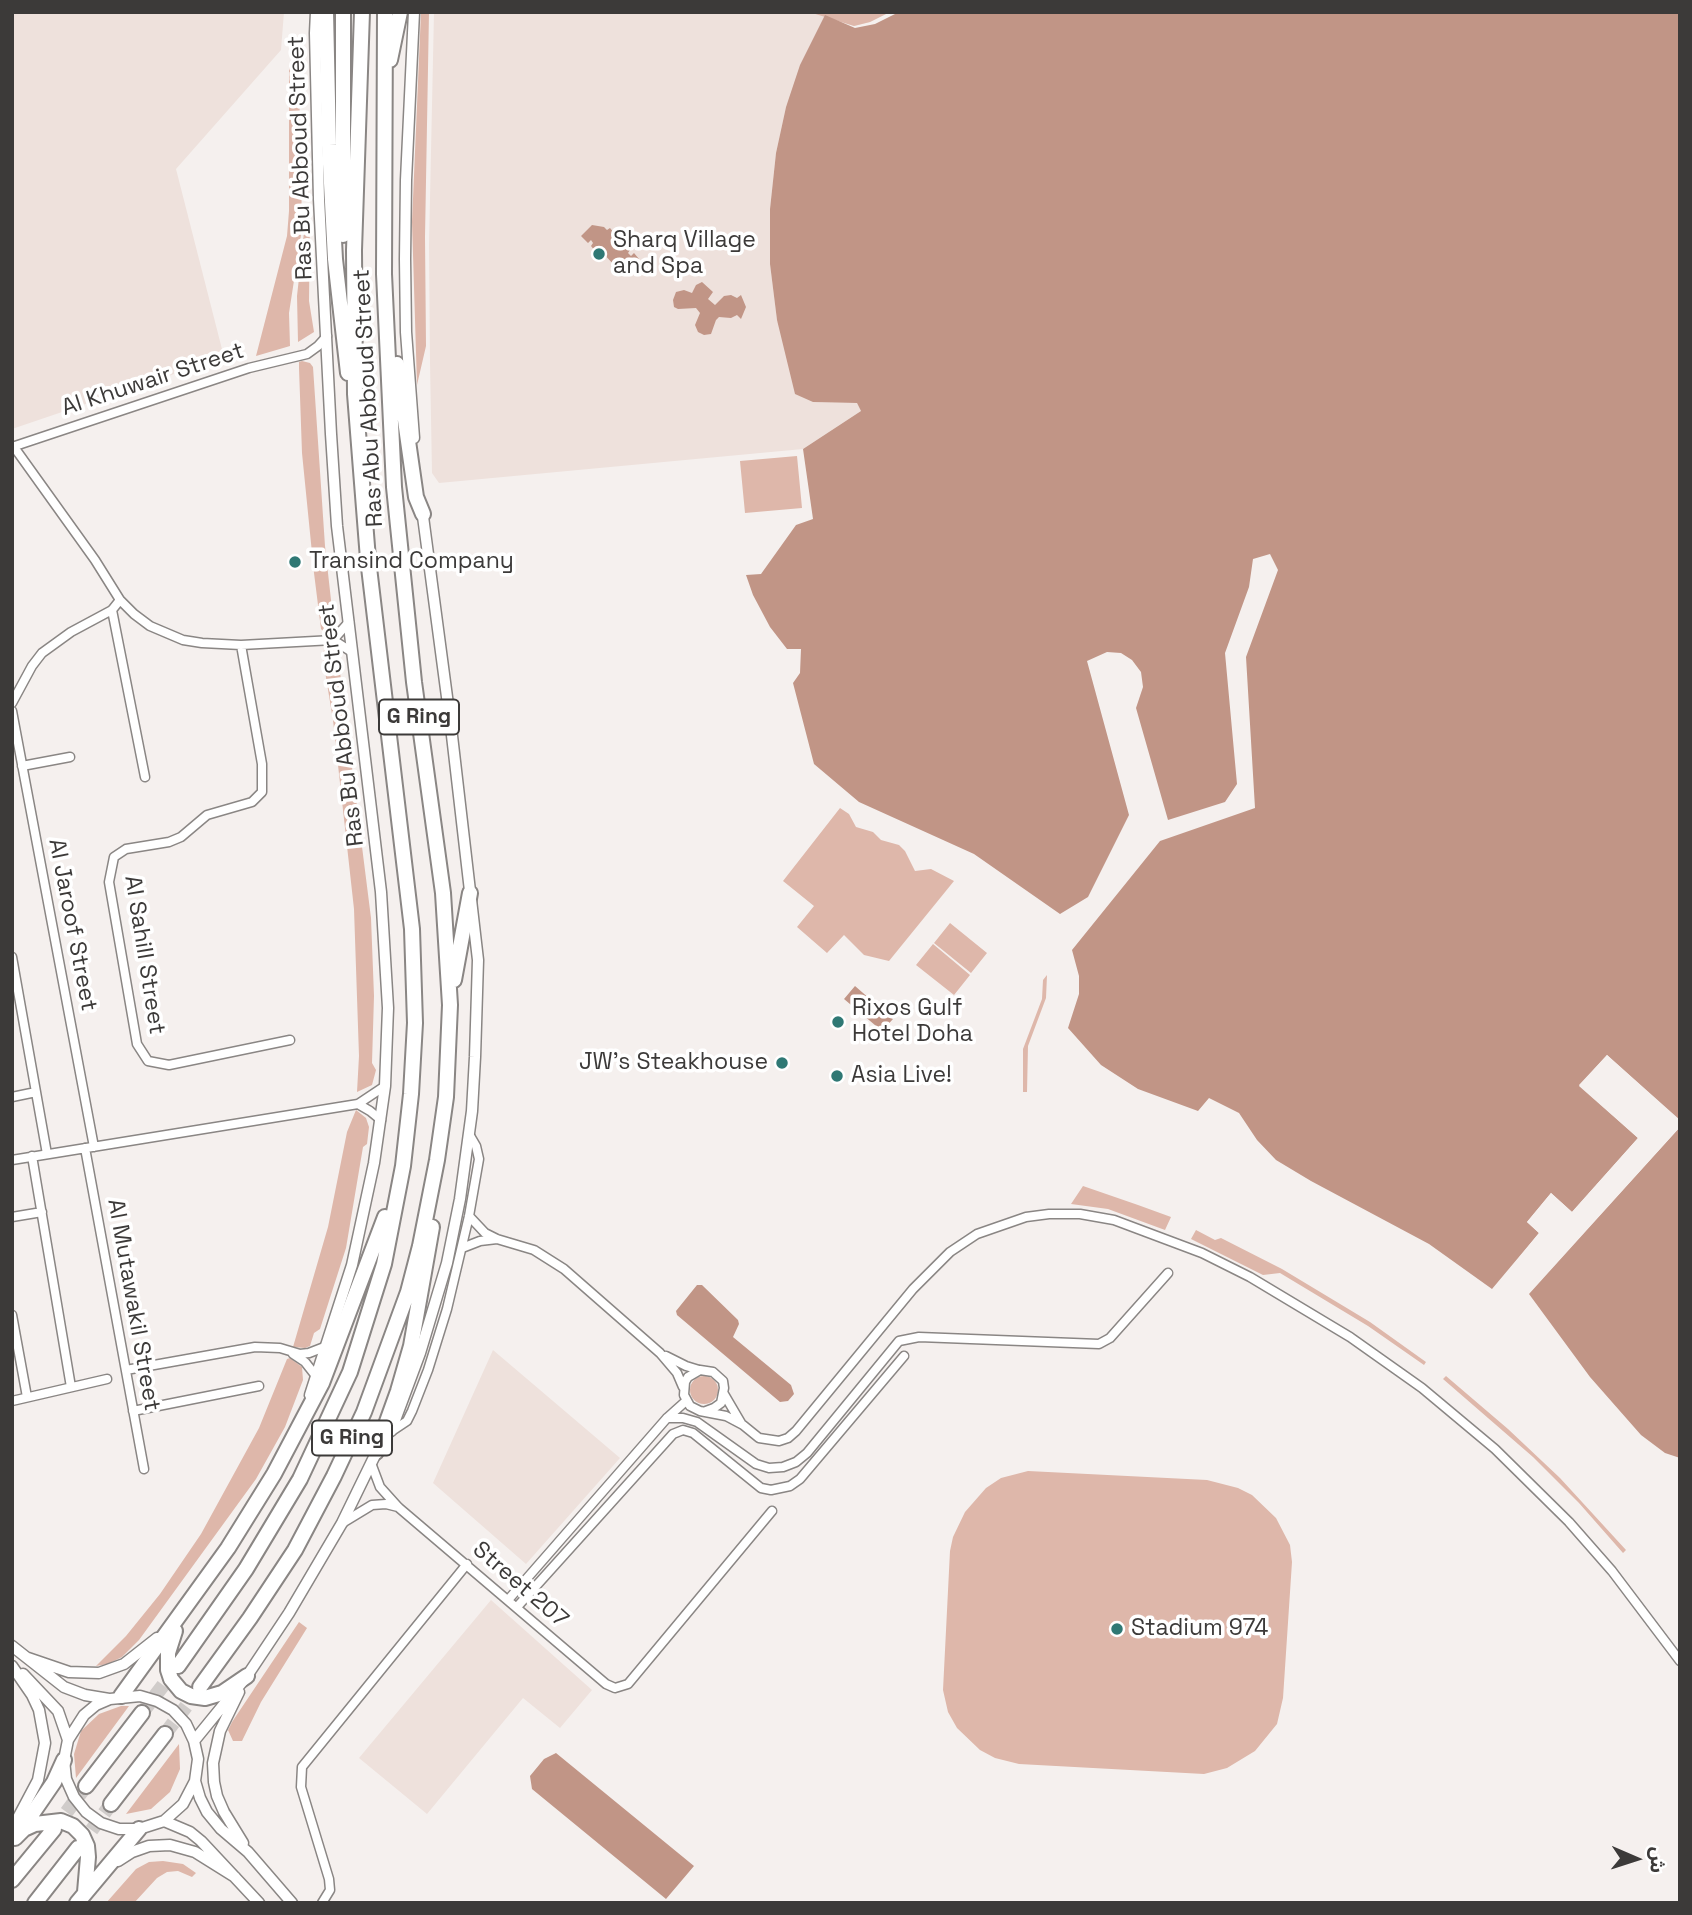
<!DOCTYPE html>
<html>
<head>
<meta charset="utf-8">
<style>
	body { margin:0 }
	#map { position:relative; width:1692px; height:1915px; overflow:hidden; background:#f5f0ee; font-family:"Space Grotesk","Noto Sans Arabic",sans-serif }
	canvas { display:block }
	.frame { position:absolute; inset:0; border:14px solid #3c3a39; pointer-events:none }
	.north { position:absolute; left:1601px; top:1824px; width:70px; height:70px; -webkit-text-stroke:5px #fff; paint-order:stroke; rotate:93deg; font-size:19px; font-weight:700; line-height:28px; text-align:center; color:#3c3a39 }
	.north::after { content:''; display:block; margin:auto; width:24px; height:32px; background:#3c3a39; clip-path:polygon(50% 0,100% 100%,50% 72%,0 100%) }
</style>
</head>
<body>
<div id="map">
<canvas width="1692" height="1915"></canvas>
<div class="frame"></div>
<div class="north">ش</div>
</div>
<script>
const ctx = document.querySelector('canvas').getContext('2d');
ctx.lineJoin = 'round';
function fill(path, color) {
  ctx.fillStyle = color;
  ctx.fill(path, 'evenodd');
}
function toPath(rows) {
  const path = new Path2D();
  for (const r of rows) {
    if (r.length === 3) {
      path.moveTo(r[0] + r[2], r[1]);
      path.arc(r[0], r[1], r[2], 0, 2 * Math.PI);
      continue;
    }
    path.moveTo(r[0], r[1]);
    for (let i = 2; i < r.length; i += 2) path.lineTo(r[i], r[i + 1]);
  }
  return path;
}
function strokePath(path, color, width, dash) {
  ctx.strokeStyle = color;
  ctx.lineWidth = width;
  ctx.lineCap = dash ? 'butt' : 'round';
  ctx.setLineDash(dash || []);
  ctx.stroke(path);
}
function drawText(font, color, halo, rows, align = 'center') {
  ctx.font = font + ' "Space Grotesk",sans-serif';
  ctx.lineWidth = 7;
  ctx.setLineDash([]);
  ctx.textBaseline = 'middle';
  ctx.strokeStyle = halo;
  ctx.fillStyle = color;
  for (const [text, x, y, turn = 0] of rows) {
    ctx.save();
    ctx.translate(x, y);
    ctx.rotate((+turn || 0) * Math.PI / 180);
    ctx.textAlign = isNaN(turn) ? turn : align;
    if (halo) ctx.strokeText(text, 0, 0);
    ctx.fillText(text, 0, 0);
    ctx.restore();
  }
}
const built = toPath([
	[12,12,284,12,281,50,176,169,224,357,12,429],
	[434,12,890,12,870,22,854,26,825,16,786,107,776,153,770,209,770,264,777,320,814,402,857,403,861,411,803,449,439,483,432,473,430,362,429,245],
	[493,1350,620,1458,526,1564,433,1483],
	[491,1600,592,1690,560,1728,523,1698,427,1814,359,1758]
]);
const green = toPath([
	[421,12,429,12,425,237,426,346,417,385,412,222],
	[809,12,890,12,870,22,854,26],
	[289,66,298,66,302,175,301,235,289,313,290,346,256,356,287,236,289,211],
	[306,214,310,214,309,301,314,332,298,342,297,296],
	[302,361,310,363,313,367,325,546,333,618,331,628,323,631,321,629,314,573,302,453,299,368,299,362],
	[797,456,802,508,745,513,740,461],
	[326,648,335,649,338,656,371,918,374,996,372,1063,376,1070,372,1085,357,1092,359,1056,354,909,333,720,322,653],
	[840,808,849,814,856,827,873,832,881,840,899,845,905,851,915,871,931,869,954,881,889,961,864,955,844,935,827,953,797,927,814,906,783,881],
	[950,923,987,953,971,973,934,943],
	[933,944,970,975,954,995,916,965],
	[1047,975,1046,998,1028,1046,1027,1092,1023,1092,1023,1049,1042,999,1043,980],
	[356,1110,366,1118,369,1127,367,1144,363,1147,346,1248,320,1329,314,1333,310,1346,305,1348,293,1347,328,1227,347,1132],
	[1083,1186,1138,1205,1171,1217,1165,1230,1108,1209,1071,1204],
	[1196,1230,1215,1240,1221,1238,1282,1269,1370,1322,1426,1362,1424,1365,1368,1326,1280,1273,1263,1275,1191,1239],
	[290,1358,302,1367,303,1380,285,1427,256,1479,139,1640,122,1657,108,1664,96,1666,126,1636,160,1594,201,1534,259,1428,287,1359],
	[704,1390,14],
	[1446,1376,1508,1429,1560,1478,1626,1550,1623,1553,1579,1503,1533,1457,1443,1379],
	[1028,1471,1207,1480,1238,1488,1252,1495,1276,1518,1290,1545,1292,1562,1283,1698,1277,1724,1255,1751,1227,1768,1204,1774,1019,1764,995,1758,980,1750,957,1728,948,1712,943,1690,950,1551,953,1537,965,1512,986,1488,1001,1478],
	[299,1622,307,1628,261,1702,242,1741,233,1741,228,1730,232,1722],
	[121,1706,129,1706,76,1778,74,1754,81,1731,99,1714],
	[179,1744,180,1769,170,1792,151,1809,126,1814],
	[163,1861,183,1864,196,1873,192,1877,178,1871,167,1872,157,1878,134,1903,106,1903,136,1869,149,1862]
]);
const water = toPath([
	[899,12,1680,12,1680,1121,1607,1055,1579,1086,1638,1138,1572,1212,1551,1193,1527,1222,1539,1233,1492,1289,1429,1244,1311,1181,1276,1160,1257,1140,1239,1113,1209,1098,1198,1111,1138,1089,1101,1065,1068,1028,1079,994,1079,976,1072,950,1160,841,1255,808,1246,657,1278,570,1270,554,1253,559,1249,587,1225,653,1237,784,1225,802,1168,820,1136,708,1143,687,1141,672,1132,660,1121,653,1107,652,1087,661,1129,815,1088,897,1060,914,974,854,859,802,814,764,793,683,800,673,801,649,787,649,770,627,753,595,746,575,761,574,796,525,813,519,803,449,861,411,857,403,813,402,795,394,777,320,770,264,770,209,776,153,786,107,800,65,825,15,855,28,875,24],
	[592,225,604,227,607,230,610,228,614,233,612,236,615,239,617,236,622,242,620,244,622,247,625,245,630,250,628,253,631,256,634,253,639,259,620,276,615,271,617,268,599,249,595,251,591,246,593,243,591,240,588,243,581,236],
	[702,282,713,292,708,299,715,305,724,296,731,295,737,298,741,295,746,307,741,319,737,315,731,318,719,317,716,320,711,334,704,335,698,332,695,325,700,313,696,308,678,309,674,307,673,300,676,292,684,290,692,293,696,285],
	[855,986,893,1019,882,1031,844,999],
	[1680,1127,1680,1458,1665,1453,1641,1435,1590,1377,1529,1294],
	[697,1285,702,1285,738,1320,739,1324,733,1337,791,1385,794,1394,788,1401,780,1402,677,1315,676,1311],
	[556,1753,694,1866,666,1899,532,1789,530,1776,544,1759]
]);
const pier = toPath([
	[1607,1055,1680,1120,1680,1127,1529,1293,1525,1293,1678,1124,1607,1060,1584,1085,1641,1135,1642,1140,1574,1215,1570,1215,1551,1198,1532,1222,1542,1231,1542,1235,1495,1291,1491,1292,1539,1233,1527,1222,1551,1193,1572,1212,1638,1138,1579,1085]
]);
const motorwayTunnel = toPath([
	[142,1713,177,1667],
	[165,1734,200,1688],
	[54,1829,86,1786],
	[79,1847,111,1804]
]);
const minor = toPath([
	[12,447,249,368,307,354,318,346,327,336],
	[14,447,95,560,120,600,134,614,150,626,183,640,202,643,241,645,333,640,352,652],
	[112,610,145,777],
	[333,640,349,622],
	[241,645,262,764,262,792,252,802,207,815,181,837,169,842,126,849,114,857,109,882,137,1044,148,1061,169,1065,290,1040],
	[12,703,32,666,42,653,71,632,112,610,120,600],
	[12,711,94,1147],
	[22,766,70,757],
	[12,957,47,1154],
	[12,1097,36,1092],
	[358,1104,370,1111,381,1120],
	[85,1148,144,1469],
	[32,1156,71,1387],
	[12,1160,358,1104,385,1086],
	[469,1216,485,1233,497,1239,534,1250,564,1269,660,1353,677,1373,683,1387],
	[12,1217,42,1212],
	[462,1248,480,1241,497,1239],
	[12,1315,27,1397],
	[293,1354,305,1362,316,1376],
	[666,1356,686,1366,699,1370],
	[126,1370,255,1347,280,1348,300,1354,309,1353,327,1346],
	[724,1394,741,1423],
	[12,1401,107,1379],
	[133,1411,259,1386],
	[706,1411,714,1408,721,1403,724,1388,723,1381,713,1372,700,1370,688,1377,685,1382,684,1395,690,1406,700,1411,726,1416,743,1425,759,1438,779,1441,788,1438,796,1431,913,1289,950,1252,977,1234,1026,1217,1049,1214,1080,1214,1114,1220,1202,1253,1250,1277,1350,1337,1422,1388,1495,1449,1569,1522,1612,1571,1680,1661],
	[667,1418,683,1418,697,1422,756,1464,769,1468,783,1467,796,1462,807,1453,899,1341,919,1337,1099,1344,1110,1338,1168,1273],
	[389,1433,407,1421,412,1411,428,1370,447,1309,469,1216,479,1159,476,1146,469,1134],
	[371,1463,380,1487,398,1507,606,1684,615,1688,628,1684,772,1511],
	[344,1522,372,1505,386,1504,398,1507],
	[508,1600,667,1418,686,1401],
	[517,1607,673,1434,683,1430,693,1433,761,1488,771,1490,790,1486,800,1479,904,1356],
	[322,1903,330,1890,329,1879,301,1787,302,1767,467,1564]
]);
const tertiary = toPath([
	[414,438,406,332,405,259,406,180,414,12],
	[310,1395,352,1265,374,1163,385,1086,388,1008,381,892,337,526,331,434,319,199,315,33,316,12],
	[391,1431,420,1353,447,1263,460,1199,472,1111,475,1057,478,960,451,727,422,509],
	[12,1646,64,1687,85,1695,109,1699],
	[28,1658,69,1672,99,1673,124,1664,157,1638],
	[12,1666,32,1695,39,1710,45,1743,38,1780,12,1829],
	[23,1674,58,1711,68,1740],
	[239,1692,220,1731,213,1763,214,1782,217,1796,224,1812,243,1843],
	[194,1741,247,1676,289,1613,342,1523,378,1449],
	[195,1781,183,1804,164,1821,139,1829,119,1829,101,1823,86,1812,74,1797,66,1779,64,1760,68,1740,84,1715,96,1705,110,1699,140,1696,157,1701,173,1710,186,1724,194,1741,198,1759,195,1781,200,1798,207,1812,221,1829,248,1852,292,1903],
	[164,1821,190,1832,201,1841,259,1903],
	[118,1861,132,1852,149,1846,170,1845,195,1852,235,1877]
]);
const motorway = toPath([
	[326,12,329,145,335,259,348,373],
	[390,60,400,12],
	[343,235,343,12],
	[397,364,416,497,423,514],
	[454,980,470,893],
	[376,1452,398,1391,411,1346,432,1227],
	[175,1631,168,1653,168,1670,171,1679,181,1691,191,1696,205,1698,222,1693,247,1676],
	[178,1666,246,1569,300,1479,350,1372,384,1264,403,1166,411,1094,415,1023,412,929,368,559,355,394,354,250,362,12],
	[200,1687,250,1618,295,1550,334,1476,364,1412,408,1292,420,1246,437,1160,446,1097,450,1005,443,893,414,682,394,487,384,274,385,12],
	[121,1696,228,1548,274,1474,322,1383,385,1217],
	[86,1786,142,1713],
	[111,1804,165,1734],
	[21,1830,54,1782,64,1760],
	[15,1838,24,1829,35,1824,61,1821,73,1826,82,1835,87,1846,88,1857,85,1892],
	[12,1880,54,1829],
	[35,1903,78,1848],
	[77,1903,139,1829]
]);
const markers = [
	[599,254,7,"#2f7874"],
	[295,562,7,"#2f7874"],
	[838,1022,7,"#2f7874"],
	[782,1063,7,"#2f7874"],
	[837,1076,7,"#2f7874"],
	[1117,1629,7,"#2f7874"]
];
const shields = [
	[419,717,80],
	[352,1438,80]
];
const shieldNames = [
	["G Ring",419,717],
	["G Ring",352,1438]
];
const streetNames = [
	["Ras Bu Abboud Street",301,158,-92],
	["Al Khuwair Street",153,380,-18],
	["Ras Abu Abboud Street",369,398,-93],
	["Ras Bu Abboud Street",342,725,-97],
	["Al Jaroof Street",72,925,79],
	["Al Sahill Street",144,955,81],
	["Al Mutawakil Street",133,1305,80],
	["Street 207",520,1585,41]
];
const poiNames = [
	["Sharq Village",613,241],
	["and Spa",613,267],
	["Transind Company",309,562],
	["Rixos Gulf",852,1009],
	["Hotel Doha",852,1035],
	["JW's Steakhouse",768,1063,"right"],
	["Asia Live!",851,1076],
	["Stadium 974",1131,1629]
];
fill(built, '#eee1dc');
fill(green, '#deb7aa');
fill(water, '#c19586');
fill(pier, '#f5f0ee');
strokePath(motorwayTunnel, '#d0ccca', 14, [14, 7]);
strokePath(minor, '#8a8684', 11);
strokePath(tertiary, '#8a8684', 13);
strokePath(motorway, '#8a8684', 18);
strokePath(minor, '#fff', 8);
strokePath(tertiary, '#fff', 10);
strokePath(motorway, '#fff', 14);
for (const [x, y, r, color] of markers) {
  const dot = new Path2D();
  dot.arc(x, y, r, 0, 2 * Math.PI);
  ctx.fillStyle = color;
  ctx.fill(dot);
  strokePath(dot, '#fff', 2.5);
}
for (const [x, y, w] of shields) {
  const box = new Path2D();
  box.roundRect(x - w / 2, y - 17.5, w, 35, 5);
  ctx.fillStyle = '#fff';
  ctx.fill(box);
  strokePath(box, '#3c3a39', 2);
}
drawText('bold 21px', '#3c3a39', null, shieldNames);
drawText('23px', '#3c3a39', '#fff', streetNames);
drawText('23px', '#3c3a39', '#fff', poiNames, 'left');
</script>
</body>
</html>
